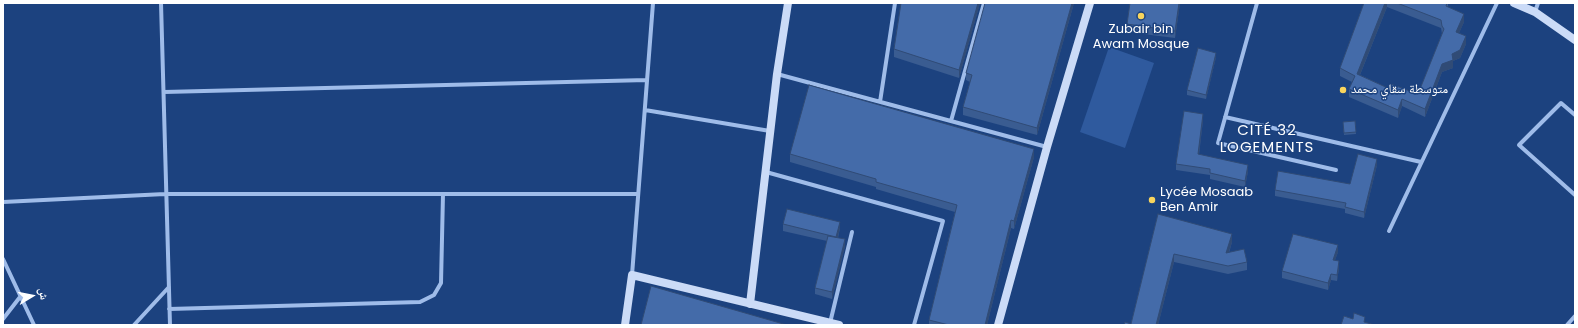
<!DOCTYPE html>
<html>
<head>
<meta charset="utf-8">
<style>
	body { margin:0 }
	#map { position:relative; width:1578px; height:328px; overflow:hidden; background:#1c427f; font-family:Poppins,"Noto Naskh Arabic",sans-serif }
	canvas { display:block }
	.frame { position:absolute; inset:0; border:4px solid #fff; pointer-events:none }
	.north { position:absolute; left:12px; top:276px; width:40px; height:40px; -webkit-text-stroke:3px #1c427f; paint-order:stroke; rotate:80deg; font-size:11px; font-weight:700; line-height:16px; text-align:center; color:#fff }
	.north::after { content:''; display:block; margin:auto; width:14px; height:18px; background:#fff; clip-path:polygon(50% 0,100% 100%,50% 72%,0 100%) }
</style>
</head>
<body>
<div id="map">
<canvas width="1578" height="328"></canvas>
<div class="frame"></div>
<div class="north">ش</div>
</div>
<script>
const ctx = document.querySelector('canvas').getContext('2d');
ctx.lineJoin = 'round';
function fill(path, color) {
  ctx.fillStyle = color;
  ctx.fill(path, 'evenodd');
}
function toPath(rows) {
  const path = new Path2D();
  for (const r of rows) {
    path.moveTo(r[0], r[1]);
    for (let i = 2; i < r.length; i += 2) path.lineTo(r[i], r[i + 1]);
  }
  return path;
}
function strokePath(path, color, width, dash) {
  ctx.strokeStyle = color;
  ctx.lineWidth = width;
  ctx.lineCap = dash ? 'butt' : 'round';
  ctx.setLineDash(dash || []);
  ctx.stroke(path);
}
function drawText(font, color, halo, rows, align = 'center') {
  ctx.font = font + ' Poppins,"Noto Naskh Arabic",sans-serif';
  ctx.lineWidth = 3;
  ctx.setLineDash([]);
  ctx.textBaseline = 'middle';
  ctx.strokeStyle = halo;
  ctx.fillStyle = color;
  for (const [text, x, y, turn = 0] of rows) {
    ctx.save();
    ctx.translate(x, y);
    ctx.rotate((+turn || 0) * Math.PI / 180);
    ctx.textAlign = isNaN(turn) ? turn : align;
    if (halo) ctx.strokeText(text, 0, 0);
    ctx.fillText(text, 0, 0);
    ctx.restore();
  }
}
const green = toPath([
	[1109,47,1154,63,1125,148,1080,132]
]);
const street = toPath([
	[161,3,170,325],
	[1257,3,1218,143,1336,170],
	[1535,12,1538,3],
	[777,74,1047,147],
	[164,92,647,80],
	[880,102,895,3],
	[645,110,770,131],
	[1575,115,1561,103,1519,145,1575,195],
	[1225,117,1421,162],
	[951,121,984,3],
	[766,172,943,221,914,325],
	[3,202,165,194,638,194],
	[1389,231,1497,3],
	[3,259,34,325],
	[632,275,653,3],
	[169,309,420,302,434,295,441,283,443,194],
	[3,319,20,297],
	[830,323,852,232],
	[134,325,169,287],
	[1567,325,1575,316]
]);
const secondary = toPath([
	[1514,3,1535,12,1575,40],
	[750,304,777,74,788,3],
	[625,325,632,275,839,325],
	[998,325,1047,147,1090,3]
]);
const wall = toPath([
	[901,3,980,3,959,78,894,57,894,49],
	[1074,3,1037,135,963,115,963,107,970,82,966,80,966,73],
	[1130,3,1180,3,1175,38,1127,32,1127,24],
	[1364,3,1448,3,1448,7,1464,22,1459,33,1466,44,1460,58,1453,61,1453,68,1442,72,1425,117,1402,106,1398,118,1349,97,1349,89,1352,82,1340,76,1340,68],
	[1387,7,1441,28,1442,34,1418,94,1390,89,1360,75],
	[1216,57,1206,99,1187,95,1187,90],
	[1203,120,1199,155,1248,171,1245,187,1210,179,1210,175,1176,170,1176,164],
	[1355,121,1356,134,1344,135,1343,122],
	[790,154,1034,157,1014,229,1011,228,987,325,929,325,929,320,955,212,876,189,876,187,790,162],
	[1377,165,1364,218,1345,213,1345,209,1275,196,1275,190,1350,184],
	[1158,214,1232,242,1229,253,1247,262,1247,270,1228,274,1174,262,1158,325,1124,325,1131,324],
	[783,224,840,228,838,238,845,246,832,299,815,294,815,288,827,241,783,231],
	[1338,252,1335,260,1339,268,1337,281,1331,280,1328,290,1282,278,1282,271]
]);
const shadedWall = toPath([
	[978,3,980,3,959,78,959,70],
	[1072,3,1074,3,1037,135,1037,128],
	[1179,3,1180,3,1175,38,1175,31],
	[1385,3,1387,3,1387,7,1357,82,1357,74],
	[1464,14,1464,22,1456,40,1456,32],
	[1466,36,1466,44,1460,58,1453,61,1453,68,1442,72,1425,117,1425,109,1442,64],
	[1216,53,1216,57,1206,99,1206,95],
	[1402,99,1402,106,1398,118,1398,110],
	[1203,114,1203,120,1198,160,1198,154],
	[1034,149,1034,157,1014,229,1014,221],
	[1377,159,1377,165,1364,218,1364,212],
	[1248,165,1248,171,1245,187,1245,181],
	[1011,220,1011,228,987,325,985,325],
	[840,222,840,228,836,244,836,237],
	[1232,234,1232,242,1226,261,1226,253],
	[845,239,845,246,832,299,832,292],
	[1338,245,1338,252,1333,266,1333,260],
	[1174,254,1174,262,1158,325,1156,325],
	[1339,261,1339,268,1337,281,1337,275],
	[1331,274,1331,280,1328,290,1328,283]
]);
const building = toPath([
	[901,3,978,3,959,70,894,49,901,3],
	[985,3,1072,3,1037,128,963,107,972,75,966,73,985,3],
	[1130,3,1179,3,1175,31,1127,24,1130,3],
	[1364,3,1385,3,1357,74,1390,89,1391,84,1418,94,1444,29,1442,26,1441,20,1397,3,1447,3,1446,6,1464,14,1456,32,1466,36,1460,50,1452,54,1453,60,1442,64,1425,109,1402,99,1398,110,1349,89,1355,76,1340,68,1364,3],
	[1198,48,1216,53,1206,95,1187,90,1198,48],
	[809,85,1034,149,1014,221,1011,220,985,325,949,325,929,320,957,205,876,182,876,179,790,154,809,85],
	[1184,111,1203,114,1198,154,1248,165,1245,181,1210,173,1210,169,1176,164,1184,111],
	[1355,121,1356,132,1344,133,1343,122,1355,121],
	[1358,154,1377,159,1364,212,1345,207,1346,203,1275,190,1278,171,1350,184,1358,154],
	[787,209,840,222,836,237,783,224,787,209],
	[1158,214,1232,234,1226,253,1244,249,1247,262,1228,266,1174,254,1156,325,1124,325,1125,322,1131,324,1158,214],
	[1293,234,1338,245,1333,260,1339,261,1337,275,1331,274,1328,283,1282,271,1293,234],
	[828,236,845,239,832,292,815,288,828,236],
	[651,286,787,325,641,325,651,286],
	[1354,313,1365,317,1364,322,1375,325,1341,325,1344,316,1353,319,1354,313]
]);
const markers = [
	[1141,16,4,"#f9d55d"],
	[1343,90,4,"#f9d55d"],
	[1152,200,4,"#f9d55d"]
];
const poiNames = [
	["Zubair bin",1141,30,"center"],
	["Awam Mosque",1141,45,"center"],
	["متوسطة سقاي محمد",1351,90],
	["Lycée Mosaab",1160,193],
	["Ben Amir",1160,208]
];
const quarterNames = [
	["CITÉ 32",1267,131],
	["LOGEMENTS",1267,148]
];
fill(green, '#2f5a9e');
strokePath(street, '#9fbce9', 4);
strokePath(secondary, '#cbdbf7', 8);
fill(wall, '#3a5c91');
fill(shadedWall, '#304b76');
fill(building, '#446ba9');
strokePath(building, '#304b76', 1);
for (const [x, y, r, color] of markers) {
  const dot = new Path2D();
  dot.arc(x, y, r, 0, 2 * Math.PI);
  ctx.fillStyle = color;
  ctx.fill(dot);
  strokePath(dot, '#1c427f', 1.5);
}
drawText('13px', '#fff', '#1c427f', poiNames, 'left');
ctx.letterSpacing = '1px';
drawText('15px', '#fff', '#1c427f', quarterNames);
ctx.letterSpacing = '0px';
</script>
</body>
</html>
